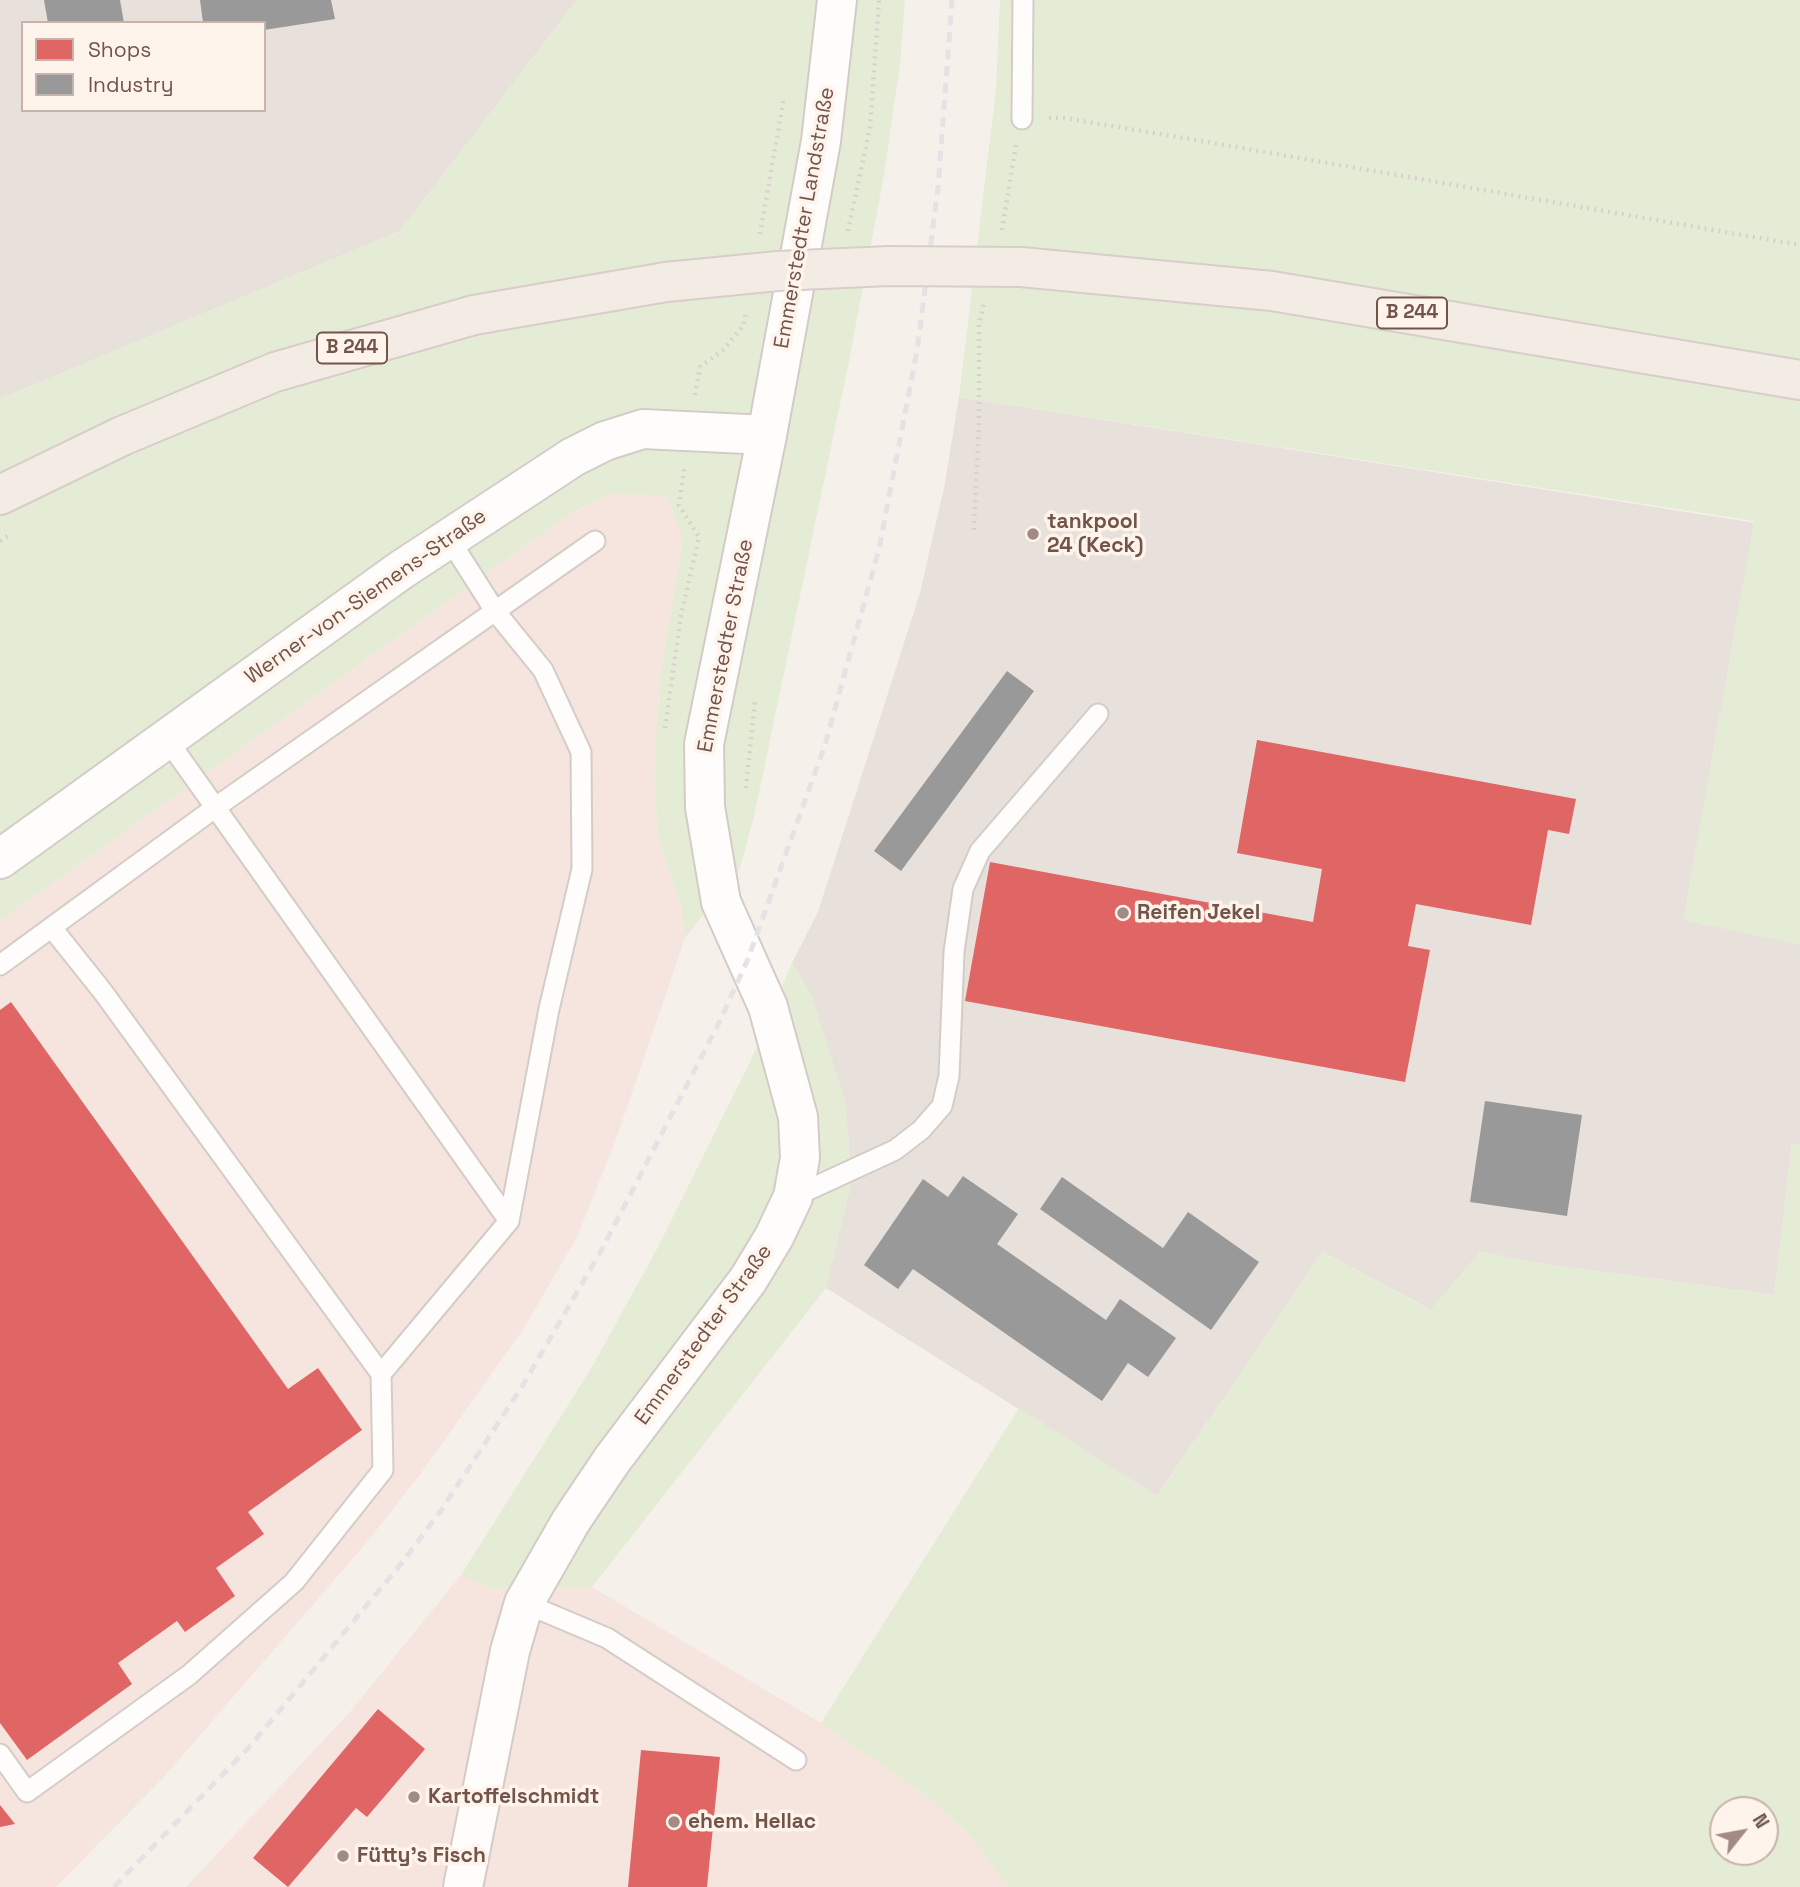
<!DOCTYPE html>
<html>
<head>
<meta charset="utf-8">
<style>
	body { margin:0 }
	#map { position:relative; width:1800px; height:1887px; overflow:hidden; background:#f6f0ea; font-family:"Space Grotesk",sans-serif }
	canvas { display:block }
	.legend { position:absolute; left:21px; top:21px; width:245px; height:91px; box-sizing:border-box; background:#fef4eb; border:2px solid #c6b4ab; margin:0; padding:9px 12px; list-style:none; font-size:21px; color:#73544b }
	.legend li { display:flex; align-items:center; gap:14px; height:35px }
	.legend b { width:35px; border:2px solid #c6b4ab }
	.north { position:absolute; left:1709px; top:1796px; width:70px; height:70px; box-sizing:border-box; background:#fef4eb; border:2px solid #c6b4ab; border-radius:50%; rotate:59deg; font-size:19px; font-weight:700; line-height:28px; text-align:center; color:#73544b }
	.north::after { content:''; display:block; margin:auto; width:24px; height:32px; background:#a18b83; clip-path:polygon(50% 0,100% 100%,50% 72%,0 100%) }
</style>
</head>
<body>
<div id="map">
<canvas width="1800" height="1887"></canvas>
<ul class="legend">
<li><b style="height:19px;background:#e06666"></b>Shops</li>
<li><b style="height:19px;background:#999"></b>Industry</li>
</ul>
<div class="north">N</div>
</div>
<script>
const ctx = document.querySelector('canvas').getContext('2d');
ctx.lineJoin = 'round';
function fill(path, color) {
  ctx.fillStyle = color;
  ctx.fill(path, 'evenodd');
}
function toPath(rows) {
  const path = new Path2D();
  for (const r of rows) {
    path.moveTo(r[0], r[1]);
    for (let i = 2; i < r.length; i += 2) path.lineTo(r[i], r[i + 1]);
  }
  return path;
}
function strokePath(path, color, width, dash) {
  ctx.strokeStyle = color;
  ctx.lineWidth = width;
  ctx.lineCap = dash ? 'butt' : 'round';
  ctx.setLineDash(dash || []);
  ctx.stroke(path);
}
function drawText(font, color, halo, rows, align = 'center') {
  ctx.font = font + ' "Space Grotesk",sans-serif';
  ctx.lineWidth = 7;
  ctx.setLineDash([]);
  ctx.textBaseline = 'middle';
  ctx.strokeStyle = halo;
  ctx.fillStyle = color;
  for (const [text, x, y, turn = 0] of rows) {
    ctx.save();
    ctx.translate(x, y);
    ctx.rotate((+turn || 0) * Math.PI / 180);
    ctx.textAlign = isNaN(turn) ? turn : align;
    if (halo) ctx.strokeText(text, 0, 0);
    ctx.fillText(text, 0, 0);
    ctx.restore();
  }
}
const commercial = toPath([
	[614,493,667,497,683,538,660,676,654,776,658,836,681,907,685,938,615,1142,577,1237,524,1328,419,1476,367,1542,163,1778,56,1887,0,1887,0,921,573,512],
	[461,1575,492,1589,592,1587,821,1723,930,1799,965,1830,1009,1887,186,1887,349,1713]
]);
const industrial = toPath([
	[0,0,577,0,400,231,0,399],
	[23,23,264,23,264,110,23,110],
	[959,397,1800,530,1800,1145,1792,1145,1774,1295,1544,1264,1480,1252,1431,1310,1323,1252,1157,1496,826,1288,852,1179,845,1102,811,995,792,963,818,912,920,593,944,488]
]);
const green = toPath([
	[577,0,905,0,900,65,884,175,849,361,754,817,740,868,685,938,681,907,658,836,654,776,660,676,683,538,667,497,614,493,573,512,0,921,0,399,400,231],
	[1000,0,1800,0,1800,945,1683,920,1754,521,959,397,996,89],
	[792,963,811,994,845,1102,852,1179,826,1288,592,1587,492,1589,461,1575,592,1367,658,1247,751,1060],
	[1792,1144,1800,1145,1800,1887,1009,1887,965,1830,930,1799,821,1723,1019,1408,1157,1496,1323,1252,1430,1310,1480,1252,1544,1264,1774,1295],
	[1723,1810,1765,1810,1765,1852,1723,1852]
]);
const shops = toPath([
	[1257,740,1576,799,1569,834,1548,830,1531,925,1416,904,1408,946,1430,950,1405,1082,965,1001,990,862,1313,922,1322,869,1237,853],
	[11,1002,288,1389,318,1368,362,1430,248,1512,264,1534,216,1568,235,1596,185,1632,177,1621,118,1663,132,1684,27,1760,0,1723,0,1010],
	[378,1709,425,1749,367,1817,356,1808,288,1887,253,1858],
	[641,1750,720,1757,707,1887,628,1887],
	[0,1805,15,1824,0,1827]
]);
const industry = toPath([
	[44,0,120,0,124,23,48,23],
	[200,0,331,0,335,19,264,30,264,23,203,23],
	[1007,671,1034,691,901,871,874,851],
	[1485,1101,1582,1115,1567,1216,1470,1202],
	[963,1176,1018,1214,997,1244,1106,1320,1120,1299,1176,1338,1148,1377,1128,1363,1102,1401,913,1269,898,1289,864,1265,923,1179,948,1197],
	[1062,1177,1163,1248,1188,1212,1259,1262,1211,1330,1040,1209]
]);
const path = toPath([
	[1049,118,1064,118,1184,138,1800,245],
	[1002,230,1016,145],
	[848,231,870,127,879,0],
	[760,234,784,98],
	[695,395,700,367,723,350,744,325,746,311],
	[974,530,979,422,979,323,984,303],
	[0,541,11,534],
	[665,728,681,615,699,537,679,505,684,469],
	[746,788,755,700]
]);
const service = toPath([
	[1022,119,1023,0],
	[166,738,509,1221],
	[52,928,103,992,381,1374],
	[0,965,216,807,595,541],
	[793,1197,895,1150,921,1130,942,1106,949,1076,954,952,963,889,980,851,1098,714],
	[524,1603,607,1638,796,1760],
	[0,1754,27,1792,189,1675,294,1582,383,1470,381,1374,509,1221,549,1009,582,869,581,752,543,670,495,611,448,537]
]);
const minor = toPath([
	[0,859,401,570,573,457,605,441,643,429,767,435]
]);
const secondary = toPath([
	[463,1887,510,1651,524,1603,571,1521,612,1460,748,1280,774,1237,793,1197,800,1158,798,1117,768,1007,721,902,705,807,704,744,767,435,821,141,837,0]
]);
const primary = toPath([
	[1021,267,1272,291,1800,380],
	[0,495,122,436,275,372,474,315,666,282]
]);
const rail = toPath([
	[114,1887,251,1745,401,1564,442,1509,523,1385,601,1251,718,1025,748,959,825,745,879,549,917,351,938,188,952,0]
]);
const primaryBridge = toPath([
	[666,282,778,271,889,266,1021,267]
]);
const markers = [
	[1033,534,7,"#a18b83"],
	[1123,913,7,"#a18b83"],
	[414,1797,7,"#a18b83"],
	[674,1822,7,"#a18b83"],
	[343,1856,7,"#a18b83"]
];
const shields = [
	[1412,313,70],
	[352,348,70]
];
const shieldNames = [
	["B 244",1412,313],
	["B 244",352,348]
];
const streetNames = [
	["Emmerstedter Landstraße",805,218,-80],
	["Werner-von-Siemens-Straße",366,597,-35],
	["Emmerstedter Straße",726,646,-79],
	["Emmerstedter Straße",704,1335,-54]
];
const poiNames = [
	["tankpool",1047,522],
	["24 (Keck)",1047,546],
	["Reifen Jekel",1137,913],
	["Kartoffelschmidt",428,1797],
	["ehem. Hellac",688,1822],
	["Fütty’s Fisch",357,1856]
];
fill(commercial, '#f6e4de');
fill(industrial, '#e8e0db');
fill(green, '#e5ecd5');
fill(shops, '#e06666');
fill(industry, '#999');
strokePath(service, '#d4ccc7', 23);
strokePath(minor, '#d4ccc7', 42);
strokePath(secondary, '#d5cbc6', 42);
strokePath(primary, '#d8cdca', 42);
strokePath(path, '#d9d0ce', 4.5, [2, 5]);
strokePath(service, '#fefdfc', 19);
strokePath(minor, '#fefdfc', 38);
strokePath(secondary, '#fefdfc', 38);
strokePath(primary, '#f2ece5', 38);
strokePath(rail, '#e4e2e4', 5, [10, 7]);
strokePath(primaryBridge, '#d8cdca', 42, []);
strokePath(primaryBridge, '#f2ece5', 38);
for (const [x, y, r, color] of markers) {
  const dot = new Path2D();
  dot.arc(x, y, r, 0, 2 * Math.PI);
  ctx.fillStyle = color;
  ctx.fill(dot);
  strokePath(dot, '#fef4eb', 2.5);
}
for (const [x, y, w] of shields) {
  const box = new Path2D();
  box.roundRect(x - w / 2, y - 15.5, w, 31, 5);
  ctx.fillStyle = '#fef4eb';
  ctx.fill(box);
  strokePath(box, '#73544b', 2);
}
drawText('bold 19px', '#73544b', null, shieldNames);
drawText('21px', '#73544b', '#fef4eb', streetNames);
drawText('bold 21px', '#73544b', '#fef4eb', poiNames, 'left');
</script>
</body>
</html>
